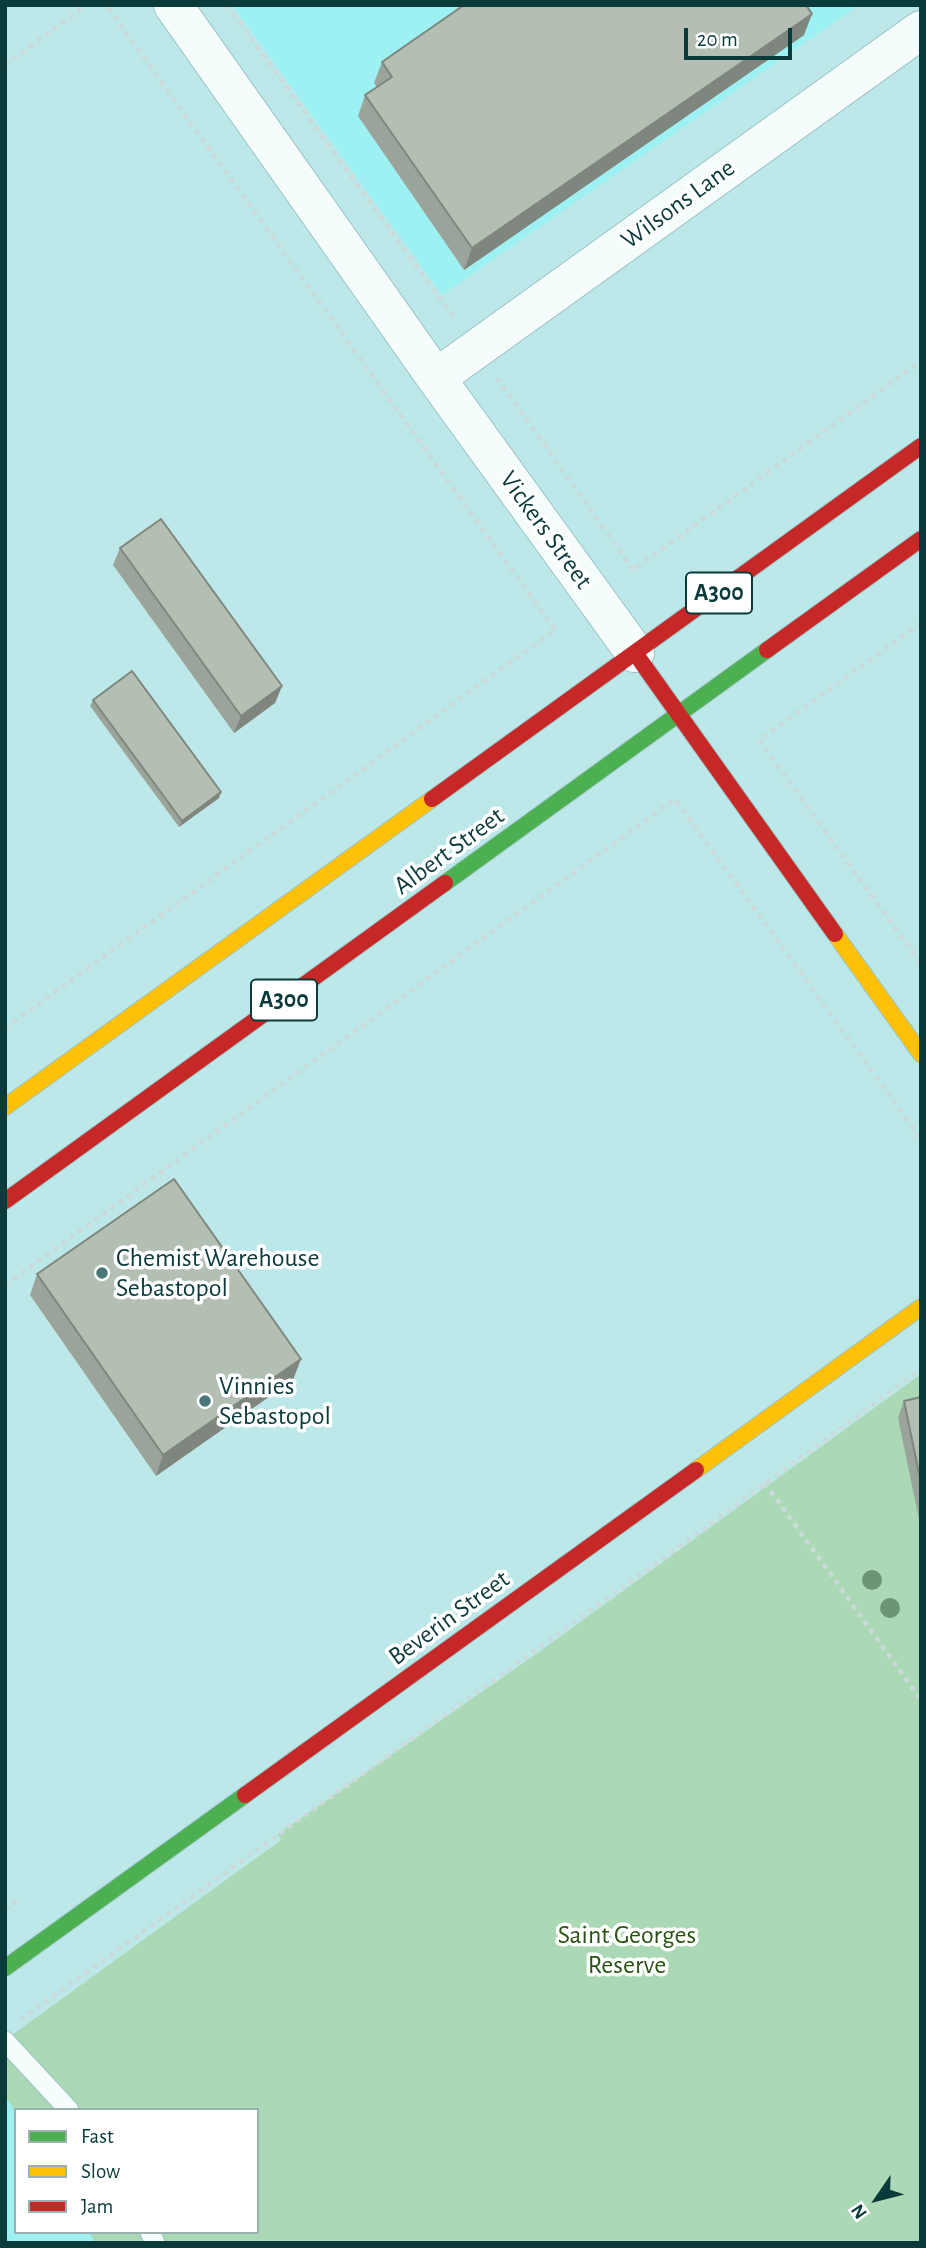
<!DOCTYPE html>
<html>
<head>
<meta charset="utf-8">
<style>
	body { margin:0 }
	#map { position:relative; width:926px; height:2248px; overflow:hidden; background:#bde8e9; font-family:"Alegreya Sans",sans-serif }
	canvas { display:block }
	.frame { position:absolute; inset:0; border:7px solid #0b3a3b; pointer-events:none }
	.legend { position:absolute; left:14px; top:2108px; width:245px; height:126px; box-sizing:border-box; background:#fff; border:2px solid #9db0b1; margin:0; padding:9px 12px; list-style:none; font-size:21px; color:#0b3a3b }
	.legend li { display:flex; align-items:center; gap:14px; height:35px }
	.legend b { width:35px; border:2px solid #9db0b1 }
	.north { position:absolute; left:842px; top:2164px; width:70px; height:70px; -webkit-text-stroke:5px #fff; paint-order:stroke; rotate:235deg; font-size:19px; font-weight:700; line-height:28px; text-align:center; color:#0b3a3b }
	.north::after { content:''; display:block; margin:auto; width:24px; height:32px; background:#0b3a3b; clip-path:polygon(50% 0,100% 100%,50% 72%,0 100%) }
	.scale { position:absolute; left:684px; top:28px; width:108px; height:32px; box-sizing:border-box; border:4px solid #0b3a3b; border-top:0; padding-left:9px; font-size:21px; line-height:24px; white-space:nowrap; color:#0b3a3b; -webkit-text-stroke:5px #fff; paint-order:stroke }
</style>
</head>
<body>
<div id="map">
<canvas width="926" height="2248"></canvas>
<div class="frame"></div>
<ul class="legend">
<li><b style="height:9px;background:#4caf50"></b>Fast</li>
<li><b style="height:9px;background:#ffc107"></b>Slow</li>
<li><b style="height:9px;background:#c62828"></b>Jam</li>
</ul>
<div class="north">N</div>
<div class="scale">20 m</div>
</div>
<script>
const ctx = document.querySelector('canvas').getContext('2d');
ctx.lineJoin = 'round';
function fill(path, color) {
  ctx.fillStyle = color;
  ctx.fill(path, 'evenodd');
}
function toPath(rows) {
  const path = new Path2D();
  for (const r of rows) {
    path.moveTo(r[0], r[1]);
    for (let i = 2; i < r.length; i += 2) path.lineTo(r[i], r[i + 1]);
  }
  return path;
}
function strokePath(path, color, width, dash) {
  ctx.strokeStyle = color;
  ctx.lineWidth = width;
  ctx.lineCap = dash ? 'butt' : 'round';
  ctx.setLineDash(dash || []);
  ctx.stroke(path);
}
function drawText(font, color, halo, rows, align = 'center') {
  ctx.font = font + ' "Alegreya Sans",sans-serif';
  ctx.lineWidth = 7;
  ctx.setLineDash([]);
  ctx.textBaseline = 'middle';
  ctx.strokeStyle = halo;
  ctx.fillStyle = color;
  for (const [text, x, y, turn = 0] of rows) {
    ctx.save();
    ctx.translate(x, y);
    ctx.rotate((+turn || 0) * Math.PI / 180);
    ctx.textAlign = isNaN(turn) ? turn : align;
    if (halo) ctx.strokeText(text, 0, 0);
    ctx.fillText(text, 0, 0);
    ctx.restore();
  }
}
const built = toPath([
	[232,5,859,5,442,295],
	[5,2094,16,2111,16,2232,92,2232,98,2243,5,2243]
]);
const green = toPath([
	[921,1374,921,2243,95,2243,89,2232,257,2232,257,2110,16,2110,16,2113,5,2095,5,2040,281,1840,278,1834,539,1652]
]);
const path = toPath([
	[227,5,455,319],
	[5,65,86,5],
	[497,378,633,570,921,361],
	[921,623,759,740,921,964],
	[5,1028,555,630,106,5],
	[5,1285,675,799,921,1139],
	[765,1483,921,1700],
	[5,1910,21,1898],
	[20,2020,679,1547,921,1369]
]);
const lane = toPath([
	[5,2041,69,2110],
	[150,2232,155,2243]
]);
const street = toPath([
	[173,5,436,378,635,653],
	[436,378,921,30]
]);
const fast = toPath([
	[445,883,767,650],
	[5,1968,245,1795]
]);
const slow = toPath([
	[835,934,921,1054],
	[5,1107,432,799],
	[696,1470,921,1307]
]);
const jam = toPath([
	[767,650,921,539],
	[635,653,835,934],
	[432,799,921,446],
	[5,1201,445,883],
	[245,1795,696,1470]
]);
const trees = [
	[872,1580],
	[890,1608]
];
const wall = toPath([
	[804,35,464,270,358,116,365,95,377,87,374,83,382,62],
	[120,548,282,686,275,703,234,733,113,565],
	[93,700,219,798,179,827,90,706],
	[37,1274,293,1380,156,1476,30,1295],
	[921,1397,921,1529,898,1418,904,1401]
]);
const shadedWall = toPath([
	[812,14,804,35,464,270,472,248],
	[282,686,275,703,234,733,241,716],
	[221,792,219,798,179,827,182,821],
	[301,1359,293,1380,156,1476,163,1455]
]);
const building = toPath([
	[464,5,806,5,812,14,472,248,365,95,392,77,382,62,464,5],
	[161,519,282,686,241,716,120,548,161,519],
	[132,671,221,792,182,821,93,700,132,671],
	[174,1179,301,1359,163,1455,37,1274,174,1179],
	[921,1397,921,1483,904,1401,921,1397]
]);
const markers = [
	[102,1273,7,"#497778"],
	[205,1401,7,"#497778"]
];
const shields = [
	[719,593,66],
	[284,1000,66]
];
const shieldNames = [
	["A300",719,593],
	["A300",284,1000]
];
const streetNames = [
	["Wilsons Lane",678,204,-36],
	["Vickers Street",546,530,54],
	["Albert Street",449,851,-36],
	["Beverin Street",449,1618,-36]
];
const poiNames = [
	["Chemist Warehouse",116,1258],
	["Sebastopol",116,1288],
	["Vinnies",219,1386],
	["Sebastopol",219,1416]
];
const parkNames = [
	["Saint Georges",627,1935],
	["Reserve",627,1965]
];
fill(built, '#9df1f2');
fill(green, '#abd8b5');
strokePath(lane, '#9bc3c4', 21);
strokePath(street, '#9bc3c4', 40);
strokePath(fast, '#9bc3c4', 18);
strokePath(slow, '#9bc3c4', 18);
strokePath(jam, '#9bc3c4', 18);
strokePath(path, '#cbdada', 4.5, [5, 5]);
strokePath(lane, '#f5fcfc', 19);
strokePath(street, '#f5fcfc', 38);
strokePath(fast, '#4caf50', 16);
strokePath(slow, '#ffc107', 16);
strokePath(jam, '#c62828', 16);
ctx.fillStyle = '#6c9673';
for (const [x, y] of trees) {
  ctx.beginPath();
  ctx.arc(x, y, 10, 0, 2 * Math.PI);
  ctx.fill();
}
fill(wall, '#9ba49a');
fill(shadedWall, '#7e867d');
fill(building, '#b4bfb3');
strokePath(building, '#7e867d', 2);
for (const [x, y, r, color] of markers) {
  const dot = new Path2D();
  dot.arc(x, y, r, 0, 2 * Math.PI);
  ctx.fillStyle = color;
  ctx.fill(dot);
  strokePath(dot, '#fff', 2.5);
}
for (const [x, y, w] of shields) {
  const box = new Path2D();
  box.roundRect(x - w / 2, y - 20.5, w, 41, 5);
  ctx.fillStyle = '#fff';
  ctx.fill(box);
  strokePath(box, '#0b3a3b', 2);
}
drawText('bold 24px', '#0b3a3b', null, shieldNames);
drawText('26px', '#0b3a3b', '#fff', streetNames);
drawText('26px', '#0b3a3b', '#fff', poiNames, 'left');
drawText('26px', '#295313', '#fff', parkNames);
</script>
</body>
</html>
